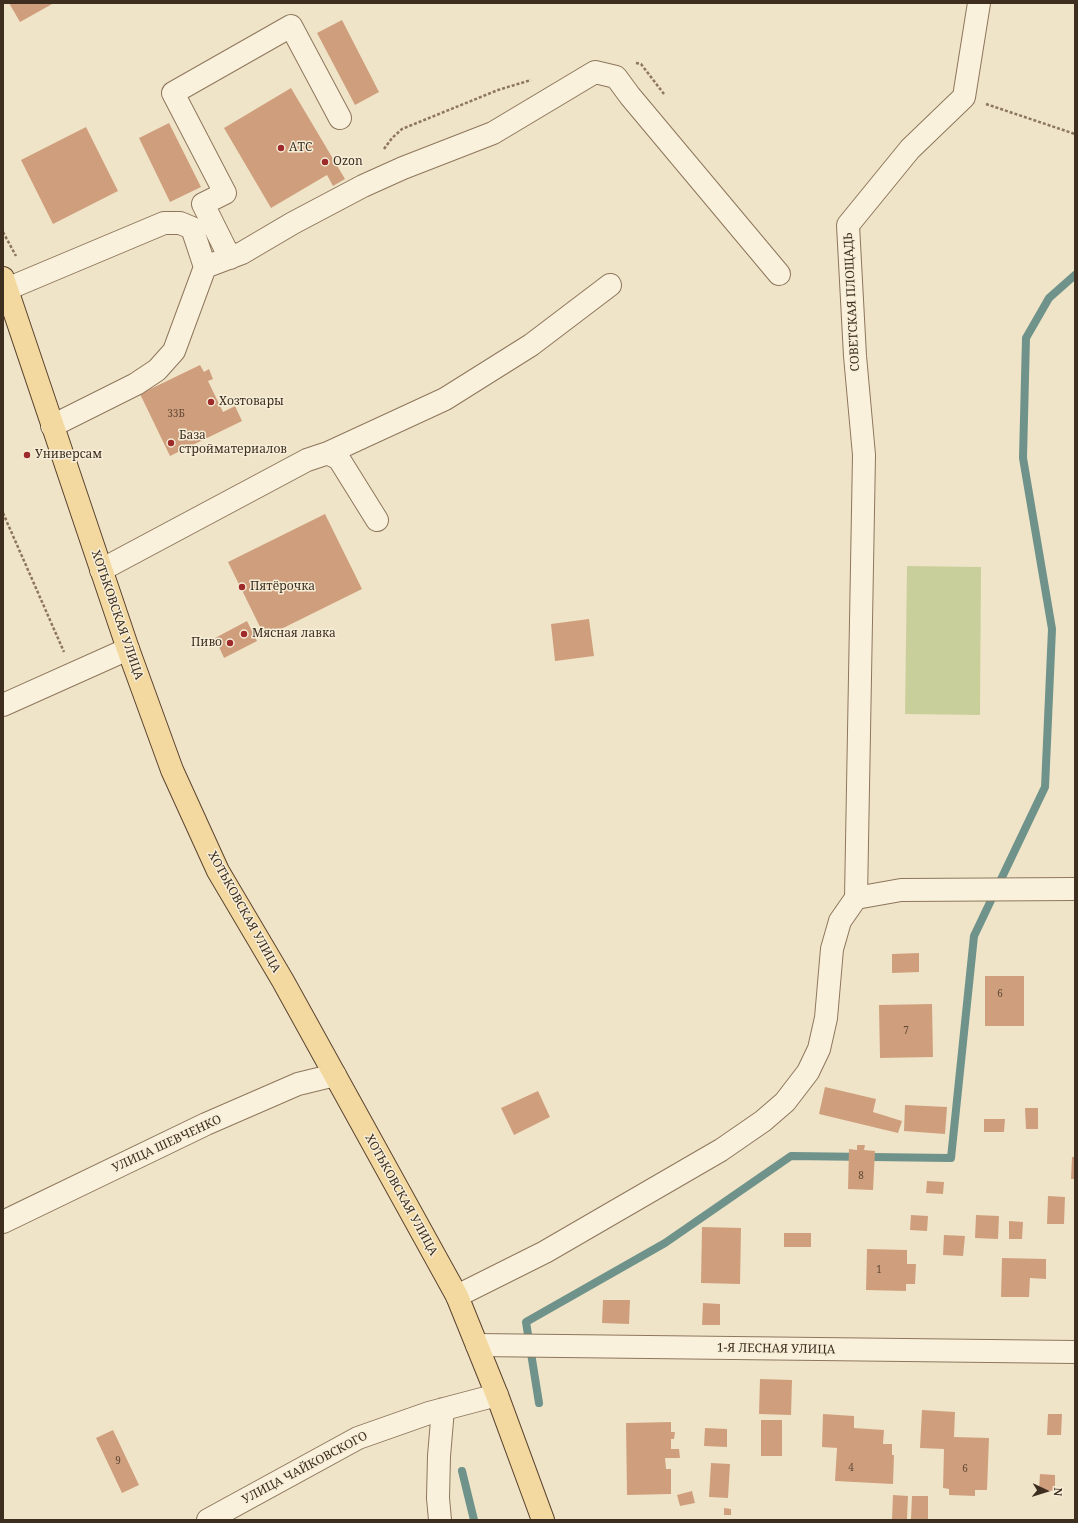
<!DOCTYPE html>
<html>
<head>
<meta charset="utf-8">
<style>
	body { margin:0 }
	#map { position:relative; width:1078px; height:1523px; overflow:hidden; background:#f0e4c8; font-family:"Noto Serif",serif }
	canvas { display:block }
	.frame { position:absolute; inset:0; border:4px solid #3d2e20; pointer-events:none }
	.north { position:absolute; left:1026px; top:1471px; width:40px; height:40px; -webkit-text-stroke:3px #f7eed8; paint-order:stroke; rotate:94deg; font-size:11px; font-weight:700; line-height:16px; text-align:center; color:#3d2e20 }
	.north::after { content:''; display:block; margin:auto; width:14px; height:18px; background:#3d2e20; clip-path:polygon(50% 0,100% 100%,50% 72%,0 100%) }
</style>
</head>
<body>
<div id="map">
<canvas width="1078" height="1523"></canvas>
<div class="frame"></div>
<div class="north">N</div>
</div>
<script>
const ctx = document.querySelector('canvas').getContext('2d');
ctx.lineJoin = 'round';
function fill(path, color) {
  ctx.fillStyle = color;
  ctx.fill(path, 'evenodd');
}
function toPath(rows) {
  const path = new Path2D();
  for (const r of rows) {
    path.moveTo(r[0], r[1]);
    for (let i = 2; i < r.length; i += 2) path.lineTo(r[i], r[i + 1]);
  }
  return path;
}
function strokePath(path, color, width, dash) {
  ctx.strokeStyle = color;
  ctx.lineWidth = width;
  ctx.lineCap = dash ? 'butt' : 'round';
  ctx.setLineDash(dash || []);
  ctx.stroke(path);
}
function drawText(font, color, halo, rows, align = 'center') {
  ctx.font = font + ' "Noto Serif",serif';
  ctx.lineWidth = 3;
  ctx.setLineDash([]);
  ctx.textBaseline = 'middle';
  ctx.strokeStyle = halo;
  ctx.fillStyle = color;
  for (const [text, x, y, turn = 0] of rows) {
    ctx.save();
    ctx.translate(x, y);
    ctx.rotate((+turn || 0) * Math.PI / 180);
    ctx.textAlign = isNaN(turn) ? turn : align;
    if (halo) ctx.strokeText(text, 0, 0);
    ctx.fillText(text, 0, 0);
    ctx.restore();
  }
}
const green = toPath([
	[907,566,981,567,980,715,905,714]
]);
const stream = toPath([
	[539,1403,526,1322,665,1243,791,1156,951,1158,974,936,1045,787,1052,629,1023,458,1026,338,1049,298,1075,275],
	[462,1471,474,1520]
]);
const building = toPath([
	[9,3,54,3,20,22],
	[342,20,379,92,355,105,317,33],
	[291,88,345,179,333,186,327,175,271,208,224,128],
	[169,123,201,187,170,202,139,138],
	[86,127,118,191,53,224,21,160],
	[200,365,204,372,209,369,213,379,208,381,223,412,235,406,242,421,170,456,140,394],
	[325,514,362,589,265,637,228,562],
	[589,619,594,656,555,661,551,624],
	[247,621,257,641,224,658,215,638],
	[919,953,919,972,892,973,892,954],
	[985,976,1024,976,1024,1026,985,1026],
	[932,1004,933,1057,880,1058,879,1005],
	[825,1087,876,1099,873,1112,902,1121,898,1133,819,1114],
	[538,1091,550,1117,514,1135,501,1108],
	[905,1105,947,1107,945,1134,904,1131],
	[1025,1108,1038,1108,1038,1129,1026,1129],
	[984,1119,1005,1119,1004,1132,984,1132],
	[857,1145,865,1145,864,1150,875,1151,873,1190,848,1189,849,1149,857,1150],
	[1072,1157,1075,1157,1075,1179,1071,1179],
	[927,1181,944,1182,943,1194,926,1193],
	[1048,1196,1065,1197,1064,1224,1047,1224],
	[911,1215,928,1216,927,1231,910,1230],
	[976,1215,999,1216,998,1239,975,1238],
	[1009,1221,1023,1222,1022,1239,1009,1239],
	[702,1227,741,1228,740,1284,701,1283],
	[784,1233,811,1233,811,1247,784,1247],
	[944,1235,965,1236,963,1256,943,1255],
	[867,1249,907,1250,907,1264,916,1264,915,1284,906,1284,906,1291,866,1290],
	[1002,1258,1046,1259,1046,1279,1030,1278,1029,1297,1001,1297],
	[603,1300,630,1300,629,1324,602,1323],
	[703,1303,720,1304,720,1325,702,1325],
	[760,1379,792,1380,791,1415,759,1414],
	[922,1410,955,1412,954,1437,989,1438,987,1490,975,1490,975,1496,949,1495,949,1489,943,1488,944,1449,920,1448],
	[823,1414,854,1416,854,1428,884,1430,883,1444,892,1444,892,1455,894,1455,893,1484,835,1481,837,1448,822,1447],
	[1048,1414,1062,1414,1061,1435,1047,1435],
	[761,1420,782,1420,782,1456,761,1456],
	[671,1422,671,1432,675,1432,674,1439,671,1439,671,1449,679,1449,680,1458,665,1458,666,1469,671,1469,671,1494,627,1495,626,1423],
	[705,1428,727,1429,727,1447,704,1446],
	[113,1430,139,1485,122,1493,96,1438],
	[711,1463,730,1464,728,1498,709,1497],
	[1040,1474,1055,1475,1055,1491,1039,1490],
	[692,1491,695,1503,680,1506,677,1495],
	[893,1495,908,1496,907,1519,892,1519],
	[912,1496,928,1496,928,1520,911,1519],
	[724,1508,731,1509,731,1515,724,1515]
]);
const path = toPath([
	[636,63,641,64,664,94],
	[986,104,1075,134],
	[384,149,392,138,402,129,498,90,531,80],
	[3,232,16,256],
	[3,513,64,652]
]);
const minor = toPath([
	[230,258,203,204,225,193,173,93,291,26,340,118],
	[205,267,242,253,293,223,363,186,403,168,493,133,595,72,616,77,630,96,779,274],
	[7,289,164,223,180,223,192,228,205,267,174,351,157,370,136,384,52,426],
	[328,453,445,399,531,345,610,285],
	[101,570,307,460,328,453,339,459,377,520],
	[3,705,128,649],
	[856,898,864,455,855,356,848,225,910,149,964,97,979,3],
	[3,1222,206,1124,298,1084,335,1075],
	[457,1296,545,1252,721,1150,763,1121,785,1102,808,1072,819,1049,826,1018,832,949,840,921,856,898,901,890,1075,889],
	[477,1345,1075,1352],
	[208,1520,358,1438,429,1413,497,1395],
	[440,1520,438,1498,439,1456,443,1409]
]);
const major = toPath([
	[3,278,128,649,172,770,218,871,283,981,457,1296,497,1395,543,1520]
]);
const markers = [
	[281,148,4,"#9e2a2b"],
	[325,162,4,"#9e2a2b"],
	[211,402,4,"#9e2a2b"],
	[171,443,4,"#9e2a2b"],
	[27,455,4,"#9e2a2b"],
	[242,587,4,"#9e2a2b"],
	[244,634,4,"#9e2a2b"],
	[230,643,4,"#9e2a2b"]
];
const numberNames = [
	["33Б",176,414],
	["6",1000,994],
	["7",906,1031],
	["8",861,1176],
	["1",879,1270],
	["9",118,1461],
	["4",851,1468],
	["6",965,1469]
];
const poiNames = [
	["АТС",289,148],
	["Ozon",333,162],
	["Хозтовары",219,402],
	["База",179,436],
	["стройматериалов",179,450],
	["Универсам",35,455],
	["Пятёрочка",250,587],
	["Мясная лавка",252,634],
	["Пиво",222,643,"right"]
];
const streetNames = [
	["СОВЕТСКАЯ ПЛОЩАДЬ",852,302,-93],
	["ХОТЬКОВСКАЯ УЛИЦА",117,615,71],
	["ХОТЬКОВСКАЯ УЛИЦА",244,912,61],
	["УЛИЦА ШЕВЧЕНКО",167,1144,-25],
	["ХОТЬКОВСКАЯ УЛИЦА",401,1195,61],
	["1-Я ЛЕСНАЯ УЛИЦА",776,1349,1],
	["УЛИЦА ЧАЙКОВСКОГО",305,1468,-28]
];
fill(green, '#c9cf9b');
strokePath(stream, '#6f938a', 8);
fill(building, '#cf9f7d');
strokePath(minor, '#8d765c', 24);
strokePath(major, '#5b4430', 24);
strokePath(path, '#8d765c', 2.5, [3, 2]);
strokePath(minor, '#faf1dc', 22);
strokePath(major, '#f3d9a0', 22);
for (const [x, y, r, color] of markers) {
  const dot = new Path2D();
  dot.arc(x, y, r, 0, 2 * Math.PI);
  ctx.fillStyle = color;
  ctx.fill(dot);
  strokePath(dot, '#f7eed8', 1.5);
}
drawText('10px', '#624a37', null, numberNames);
drawText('12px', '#3d2e20', '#f7eed8', poiNames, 'left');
drawText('12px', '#3d2e20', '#f7eed8', streetNames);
</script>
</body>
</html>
